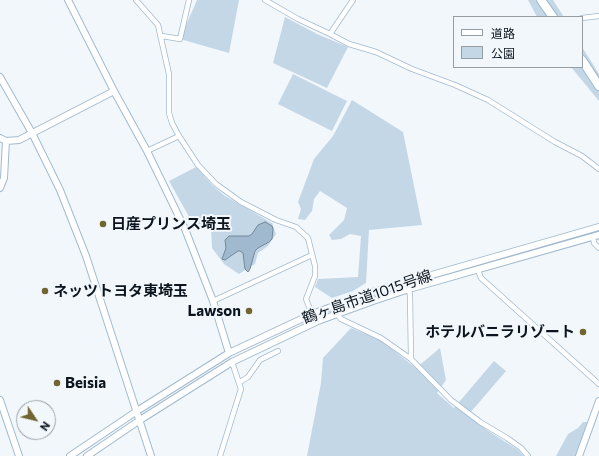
<!DOCTYPE html>
<html>
<head>
<meta charset="utf-8">
<style>
	body { margin:0 }
	#map { position:relative; width:599px; height:456px; overflow:hidden; background:#f2f7fc; font-family:Commissioner,"Noto Sans JP",sans-serif }
	canvas { display:block }
	.legend { position:absolute; left:453px; top:16px; width:130px; height:52px; box-sizing:border-box; background:#f2f7fc; border:1px solid #969da3; margin:0; padding:5px 7px; list-style:none; font-size:12px; color:#0c151d }
	.legend li { display:flex; align-items:center; gap:8px; height:20px }
	.legend b { width:20px; border:1px solid #969da3 }
	.north { position:absolute; left:16px; top:400px; width:40px; height:40px; box-sizing:border-box; background:#f2f7fc; border:1px solid #969da3; border-radius:50%; rotate:125deg; font-size:11px; font-weight:700; line-height:16px; text-align:center; color:#0c151d }
	.north::after { content:''; display:block; margin:auto; width:14px; height:18px; background:#726431; clip-path:polygon(50% 0,100% 100%,50% 72%,0 100%) }
</style>
</head>
<body>
<div id="map">
<canvas width="599" height="456"></canvas>
<ul class="legend">
<li><b style="height:5px;background:#fff"></b>道路</li>
<li><b style="height:11px;background:#c4d7e7"></b>公園</li>
</ul>
<div class="north">N</div>
</div>
<script>
const ctx = document.querySelector('canvas').getContext('2d');
ctx.lineJoin = 'round';
function fill(path, color) {
  ctx.fillStyle = color;
  ctx.fill(path, 'evenodd');
}
function toPath(rows) {
  const path = new Path2D();
  for (const r of rows) {
    path.moveTo(r[0], r[1]);
    for (let i = 2; i < r.length; i += 2) path.lineTo(r[i], r[i + 1]);
  }
  return path;
}
function strokePath(path, color, width, dash) {
  ctx.strokeStyle = color;
  ctx.lineWidth = width;
  ctx.lineCap = dash ? 'butt' : 'round';
  ctx.setLineDash(dash || []);
  ctx.stroke(path);
}
function drawText(font, color, halo, rows, align = 'center') {
  ctx.font = font + ' Commissioner,"Noto Sans JP",sans-serif';
  ctx.lineWidth = 4;
  ctx.setLineDash([]);
  ctx.textBaseline = 'middle';
  ctx.strokeStyle = halo;
  ctx.fillStyle = color;
  for (const [text, x, y, turn = 0] of rows) {
    ctx.save();
    ctx.translate(x, y);
    ctx.rotate((+turn || 0) * Math.PI / 180);
    ctx.textAlign = isNaN(turn) ? turn : align;
    if (halo) ctx.strokeText(text, 0, 0);
    ctx.fillText(text, 0, 0);
    ctx.restore();
  }
}
const green = toPath([
	[197,0,239,0,229,53,180,39],
	[528,0,553,0,564,17,537,17],
	[285,17,317,34,348,47,327,88,273,63],
	[582,47,599,74,599,101,571,67,582,67],
	[293,74,347,101,332,131,278,104],
	[352,100,403,132,422,225,369,230,366,283,353,291,332,298,315,287,318,279,358,277,361,236,350,234,341,239,332,240,329,235,344,220,347,208,320,191,314,199,312,211,305,220,298,219,301,209,298,202,314,159,333,136],
	[196,167,213,186,225,196,272,223,276,234,268,246,258,253,255,264,239,274,224,264,212,248,211,228,192,222,169,181],
	[351,328,380,340,416,368,440,348,446,380,437,393,454,408,494,361,506,371,470,413,487,430,518,450,524,456,307,456,321,383,323,358],
	[583,422,588,422,575,456,556,456,568,434,578,428]
]);
const water = toPath([
	[265,222,272,226,273,229,272,239,269,242,258,248,255,251,250,269,248,272,245,269,243,253,240,251,238,251,225,260,222,259,226,248,225,240,229,236,249,236,252,234,258,225,265,222]
]);
const minor = toPath([
	[136,0,158,25,169,74,169,113,172,123,179,136,198,165,216,184,241,202,276,220,296,227,308,238,315,266,315,276,306,299,312,314],
	[265,0,298,19,330,34],
	[353,0,330,34,349,44,376,52,412,69,455,85,488,100,555,142,582,156,599,169],
	[582,18,599,16],
	[162,36,180,39,189,0],
	[147,151,179,136],
	[593,237,594,243,599,248],
	[478,270,481,278,599,384],
	[409,289,410,296,411,359],
	[213,301,312,255],
	[337,314,341,319,381,338,411,359,451,400,480,422,507,438,521,448,528,456],
	[240,382,248,377,260,360,278,351],
	[220,456,241,389,232,362]
]);
const tertiary = toPath([
	[68,0,114,91,147,151,185,229,213,301,229,353],
	[0,77,32,133,60,190,86,256,151,456],
	[0,138,6,141,4,178,0,188],
	[6,141,19,140,114,91],
	[0,400,19,456],
	[70,456,137,411,229,353,312,314,369,293,599,227],
	[87,456,140,420,232,362,318,321,373,301,409,289,599,235],
	[579,456,599,401]
]);
const trunk = toPath([
	[541,0,553,17],
	[582,60,599,86]
]);
const markers = [
	[103,224,4,"#726431"],
	[45,291,4,"#726431"],
	[249,311,4,"#726431"],
	[583,332,4,"#726431"],
	[57,383,4,"#726431"]
];
const poiNames = [
	["日産プリンス埼玉",111,224],
	["ネッツトヨタ東埼玉",53,291],
	["Lawson",241,311,"right"],
	["ホテルバニラリゾート",575,332,"right"],
	["Beisia",65,383]
];
const streetNames = [
	["鶴ヶ島市道1015号線",367,297,-19]
];
fill(green, '#c4d7e7');
fill(water, '#a0b9cf');
strokePath(water, '#74889a', 1);
strokePath(minor, '#a1bacf', 6);
strokePath(tertiary, '#a1bacf', 8);
strokePath(trunk, '#a1bacf', 10);
strokePath(minor, '#fff', 4.5);
strokePath(tertiary, '#fff', 6);
strokePath(trunk, '#fff', 8);
for (const [x, y, r, color] of markers) {
  const dot = new Path2D();
  dot.arc(x, y, r, 0, 2 * Math.PI);
  ctx.fillStyle = color;
  ctx.fill(dot);
  strokePath(dot, '#f2f7fc', 1.5);
}
drawText('bold 15px', '#0c151d', '#f2f7fc', poiNames, 'left');
drawText('15px', '#0c151d', '#f2f7fc', streetNames);
</script>
</body>
</html>
